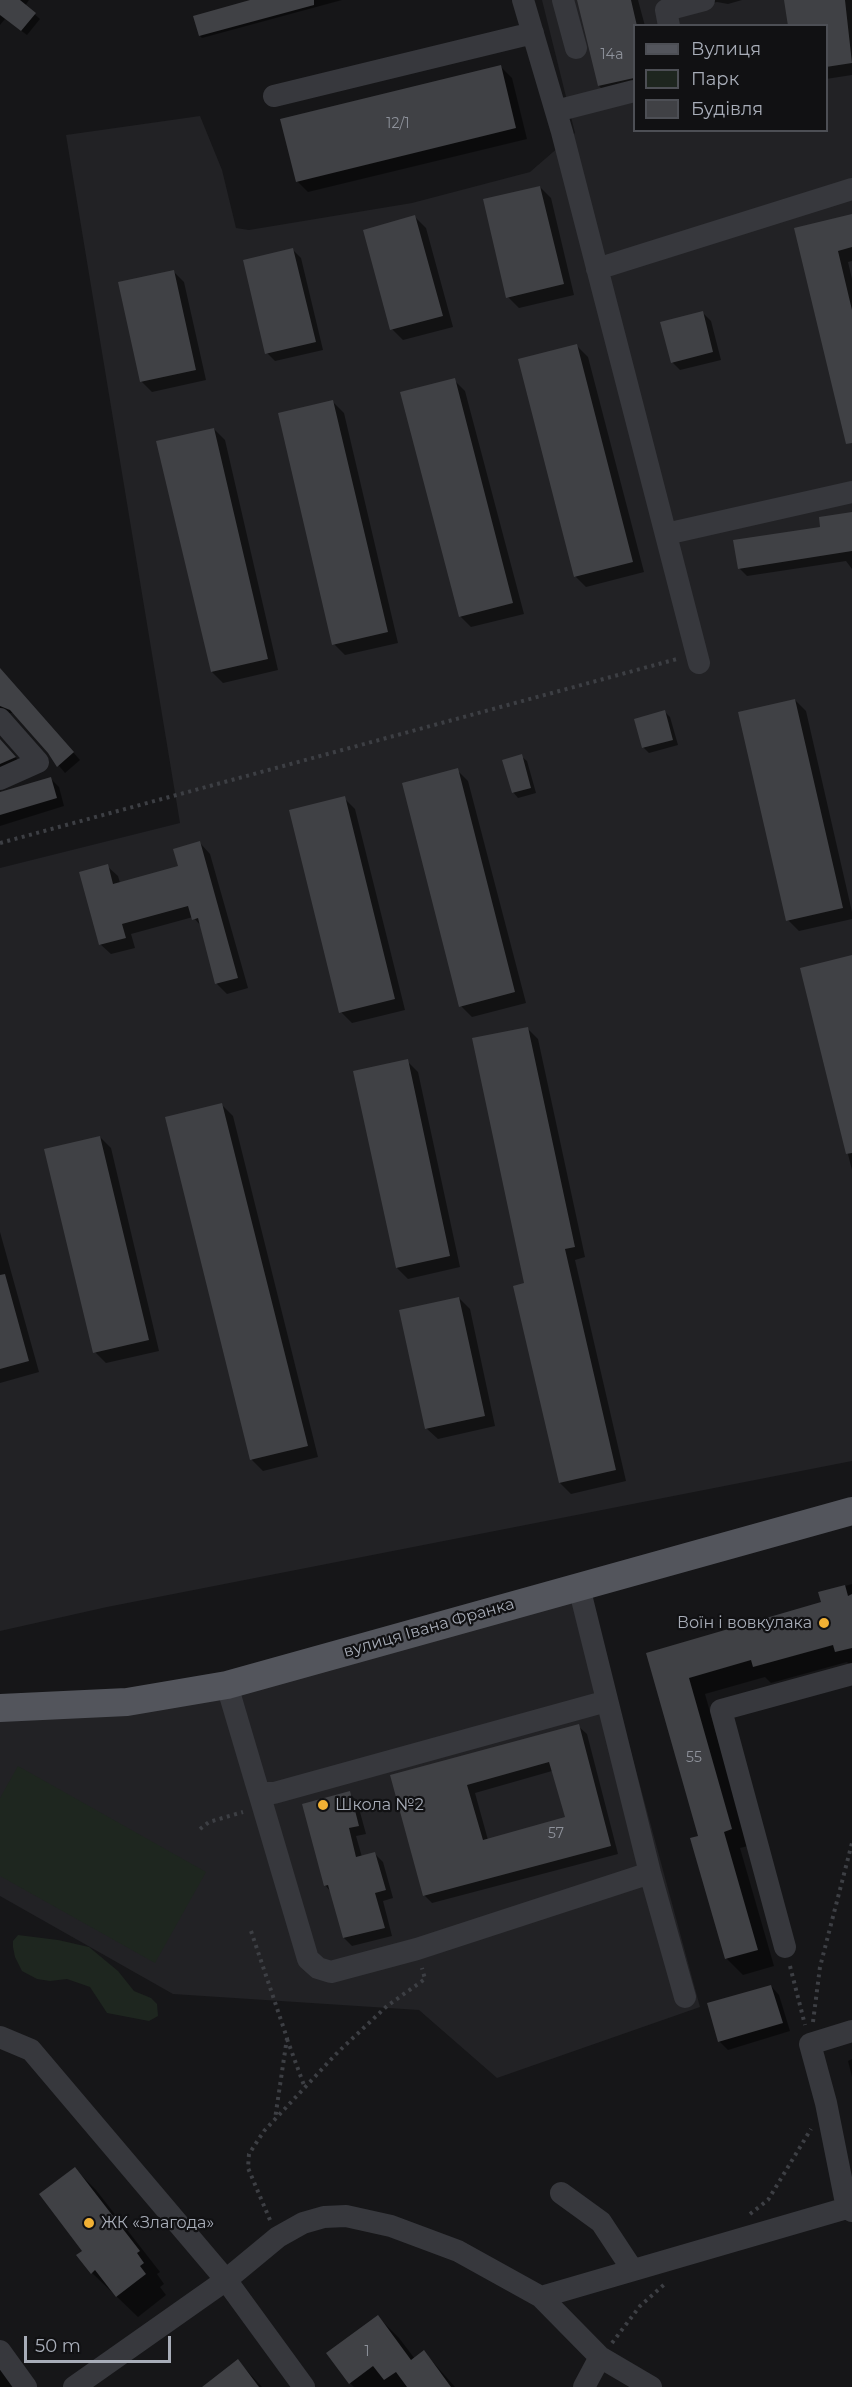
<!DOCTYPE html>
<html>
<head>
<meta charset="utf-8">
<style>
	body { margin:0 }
	#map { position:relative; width:852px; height:2387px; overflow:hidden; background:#161618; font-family:Montserrat,sans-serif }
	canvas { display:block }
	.legend { position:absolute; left:633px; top:24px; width:195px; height:108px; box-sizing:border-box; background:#111113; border:2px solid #4d4f55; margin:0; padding:8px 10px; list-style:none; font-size:18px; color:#a8adb8 }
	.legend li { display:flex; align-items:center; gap:12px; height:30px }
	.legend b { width:30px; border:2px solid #4d4f55 }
	.scale { position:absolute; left:24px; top:2336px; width:147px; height:27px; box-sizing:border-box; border:3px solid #a8adb8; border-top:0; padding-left:8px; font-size:18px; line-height:21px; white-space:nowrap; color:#a8adb8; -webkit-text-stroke:4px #111113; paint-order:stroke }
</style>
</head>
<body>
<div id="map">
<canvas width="852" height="2387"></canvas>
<ul class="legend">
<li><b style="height:8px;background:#53555c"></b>Вулиця</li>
<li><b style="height:16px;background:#1e261f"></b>Парк</li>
<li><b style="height:16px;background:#404145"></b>Будівля</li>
</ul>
<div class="scale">50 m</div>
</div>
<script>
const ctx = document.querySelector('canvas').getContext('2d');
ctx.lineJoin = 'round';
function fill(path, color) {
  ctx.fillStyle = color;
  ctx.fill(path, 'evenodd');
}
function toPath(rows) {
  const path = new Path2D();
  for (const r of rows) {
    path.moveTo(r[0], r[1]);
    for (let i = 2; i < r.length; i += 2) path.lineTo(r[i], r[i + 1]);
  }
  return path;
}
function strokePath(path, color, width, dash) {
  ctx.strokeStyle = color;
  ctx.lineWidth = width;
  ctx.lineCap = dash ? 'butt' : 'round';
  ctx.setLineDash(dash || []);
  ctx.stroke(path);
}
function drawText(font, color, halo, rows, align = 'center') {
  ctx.font = font + ' Montserrat,sans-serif';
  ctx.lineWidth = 4.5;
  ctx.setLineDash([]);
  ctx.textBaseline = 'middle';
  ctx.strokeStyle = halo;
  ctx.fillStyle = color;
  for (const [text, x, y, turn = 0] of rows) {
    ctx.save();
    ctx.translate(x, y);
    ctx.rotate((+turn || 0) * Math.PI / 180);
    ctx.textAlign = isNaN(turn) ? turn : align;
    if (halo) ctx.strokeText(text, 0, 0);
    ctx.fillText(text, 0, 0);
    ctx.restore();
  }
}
const built = toPath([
	[542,0,852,0,852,1461,107,1607,0,1631,0,868,180,823,66,135,200,116,222,170,236,228,249,230,412,203,530,172,575,133],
	[634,26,826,26,826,130,634,130],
	[588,1593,700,2007,497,2078,419,2010,173,1994,0,1896,0,1714,128,1711]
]);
const green = toPath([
	[18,1766,206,1872,155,1963,0,1876,0,1798],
	[18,1935,58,1940,89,1947,118,1971,134,1991,151,1998,157,2004,158,2016,149,2021,107,2013,90,1987,67,1979,50,1981,37,1979,22,1971,15,1957,13,1947,13,1941]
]);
const shadow = toPath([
	[0,0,29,0,25,6,40,19,27,35,5,19,0,25],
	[256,0,342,0,202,38,200,36],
	[579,0,638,0,645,26,634,26,634,90,610,97,599,86],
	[685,0,742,0,728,4,717,2,693,8],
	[786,0,852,0,852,75,826,79,826,26],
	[501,67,512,78,527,139,308,192,297,181],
	[540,187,551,198,574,295,519,308,508,297],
	[852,215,852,261,848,262,852,279,852,432,796,229],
	[415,217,426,228,453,327,403,340,392,329],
	[293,250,301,258,323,350,275,361,267,353],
	[173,271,184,282,206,380,152,392,141,381],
	[703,313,711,321,721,360,680,370,672,362],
	[577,346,588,357,644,572,586,587,575,576],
	[454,380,465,391,524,614,471,627,460,616],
	[333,402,344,413,398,643,345,655,334,644],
	[214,429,225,440,278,670,223,683,212,672],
	[852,513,852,569,846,561,747,576,739,568],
	[0,669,80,760,65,773,17,716,13,713,5,713,0,717],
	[795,700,806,711,852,912,852,919,799,931,788,920],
	[665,712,670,717,678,745,649,753,643,747],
	[0,739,22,765,0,777],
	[521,756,527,761,536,793,518,798,513,792],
	[457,770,468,781,526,1003,472,1017,461,1006],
	[50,778,59,787,64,806,0,826,0,800],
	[344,798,355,809,405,1010,352,1023,341,1012],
	[200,843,210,854,248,988,227,994,217,984,202,927,193,917,131,934,135,948,111,954,100,944,107,866,118,876,120,883,179,867],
	[852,956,852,1170,801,969],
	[527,1028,538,1039,585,1257,575,1260,626,1481,571,1494,560,1483,526,1284],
	[407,1061,418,1072,460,1267,408,1279,397,1268],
	[222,1105,233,1116,318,1457,263,1471,252,1460],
	[100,1137,111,1148,159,1351,106,1363,95,1352],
	[0,1232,39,1372,0,1383],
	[459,1298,470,1309,495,1426,438,1439,426,1428],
	[852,1584,852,1667,847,1662,771,1683,765,1677,705,1694,748,1846,740,1848,774,1966,743,1975,726,1958,700,1837,647,1654,822,1603,820,1593],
	[578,1726,587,1734,618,1854,432,1903,424,1895,391,1776],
	[552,1771,567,1818,488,1840,475,1793],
	[349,1793,357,1801,366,1834,356,1836,362,1857,375,1854,383,1862,393,1898,383,1901,392,1936,352,1946,344,1938,331,1892,325,1885],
	[771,1986,779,1995,790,2031,728,2050,719,2041],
	[852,2059,852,2077,848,2061],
	[75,2169,96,2190,160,2272,157,2274,164,2284,160,2287,166,2295,138,2317,92,2273,84,2251],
	[378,2317,399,2338,415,2359,424,2352,455,2387,354,2387,350,2383],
	[0,2361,14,2387,0,2387],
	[238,2361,262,2387,210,2387]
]);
const building = toPath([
	[0,0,20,0,36,13,21,31,0,15],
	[250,0,314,0,314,5,199,36,193,16],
	[577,0,631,0,637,26,634,26,634,78,598,86],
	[784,0,845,0,852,63,826,67,826,26,788,26],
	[501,65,516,128,296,182,280,119],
	[540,186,564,284,506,298,483,199],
	[852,214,852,247,838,251,852,310,852,443,846,444,794,228],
	[415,215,443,316,390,330,363,230],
	[293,248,316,342,265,354,243,260],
	[174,270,196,370,140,382,118,282],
	[703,311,713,352,671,363,660,322],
	[577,344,633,562,574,577,518,359],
	[455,378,513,603,459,617,400,392],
	[333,400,388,632,332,645,278,413],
	[214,428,268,659,211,672,156,441],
	[852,512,852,551,738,569,733,540,820,527,819,517],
	[0,668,74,752,57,767,48,753,10,710,0,706],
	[795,699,843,908,786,921,738,712],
	[665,710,673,740,642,748,634,719],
	[0,739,16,757,0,764],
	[522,754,531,788,512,793,502,760],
	[458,768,515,992,459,1007,402,783],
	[51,777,57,798,0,815,0,792],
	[345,796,395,999,339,1013,289,810],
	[200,841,238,978,215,984,198,918,192,920,188,906,122,924,126,938,99,945,79,872,108,864,113,884,178,866,173,849],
	[852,955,852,1153,846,1154,800,968],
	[528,1027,575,1247,565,1249,616,1470,559,1483,513,1286,524,1283,472,1038],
	[408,1059,450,1256,396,1268,353,1071],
	[222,1103,308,1446,250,1460,165,1117],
	[100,1136,149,1340,93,1353,44,1149],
	[5,1274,29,1361,0,1369,0,1275],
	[459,1297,485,1416,425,1429,399,1310],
	[845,1585,848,1596,852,1594,852,1648,835,1652,833,1645,753,1667,751,1660,689,1678,732,1829,724,1832,758,1950,725,1959,690,1838,698,1836,646,1653,821,1602,818,1592],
	[579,1724,611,1846,423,1896,390,1775],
	[549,1762,565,1817,483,1840,467,1785],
	[350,1791,359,1826,349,1828,356,1857,375,1852,386,1890,375,1893,385,1928,343,1938,328,1885,324,1886,302,1804],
	[771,1985,783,2023,718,2042,707,2003],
	[75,2167,140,2251,137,2253,144,2263,140,2266,146,2274,116,2297,95,2270,91,2274,76,2255,82,2251,39,2194],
	[378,2315,411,2360,424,2350,451,2387,407,2387,396,2372,384,2380,373,2366,349,2384,326,2353],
	[238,2359,259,2387,202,2387]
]);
const path = toPath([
	[0,843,677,659],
	[200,1829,209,1822,243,1812],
	[251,1931,287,2038,275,2119],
	[790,1966,805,2025],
	[813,2022,820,1967,852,1843],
	[287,2039,305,2088],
	[750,2214,768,2200,811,2129],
	[270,2220,248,2168,249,2154,264,2131,338,2052,387,2006,425,1979,422,1968],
	[612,2343,640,2306,667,2282]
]);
const minor = toPath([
	[523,0,562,132,699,663],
	[563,0,576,48],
	[669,26,666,10,704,0],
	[274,96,533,33],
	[556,111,634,91],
	[597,269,852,189],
	[666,534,852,492],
	[0,719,38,762,0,779],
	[579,1587,650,1873,685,1997],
	[227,1685,259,1793,274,1793,607,1701],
	[259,1793,308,1959,318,1968,331,1972,417,1949,650,1873],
	[785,1947,721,1710,852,1674],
	[0,2037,31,2050,226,2280,304,2387],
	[561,2193,601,2222,632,2269],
	[847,2208,826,2103,810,2044,852,2031],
	[541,2297,847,2208,852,2211],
	[0,2351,26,2387],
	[74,2387,226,2280,278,2237,303,2223,324,2217,346,2216,391,2226,458,2251,541,2297,600,2357,651,2387],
	[584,2387,600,2357]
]);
const major = toPath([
	[0,1708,127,1702,227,1685,852,1511]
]);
const markers = [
	[824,1623,6,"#f2b134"],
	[323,1805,6,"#f2b134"],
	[89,2223,6,"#f2b134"]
];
const numberNames = [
	["14а",612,55],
	["12/1",398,124],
	["55",694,1758],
	["57",556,1834],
	["1",367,2352]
];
const poiNames = [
	["Воїн і вовкулака",812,1623,"right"],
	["Школа №2",335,1805],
	["ЖК «Злагода»",101,2223]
];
const streetNames = [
	["вулиця Івана Франка",429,1628,-16]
];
fill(built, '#222225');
fill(green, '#1e261f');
fill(shadow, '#0007');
fill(building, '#404145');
strokePath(path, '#3d3f44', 4, [3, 4.5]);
strokePath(minor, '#37383d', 22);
strokePath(major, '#53555c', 28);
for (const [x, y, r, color] of markers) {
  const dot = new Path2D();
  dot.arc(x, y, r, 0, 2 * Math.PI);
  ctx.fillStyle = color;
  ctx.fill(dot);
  strokePath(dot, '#111113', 2);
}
drawText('14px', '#8e929b', null, numberNames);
drawText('16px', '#a8adb8', '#111113', poiNames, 'left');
drawText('16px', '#a8adb8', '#111113', streetNames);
</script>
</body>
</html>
